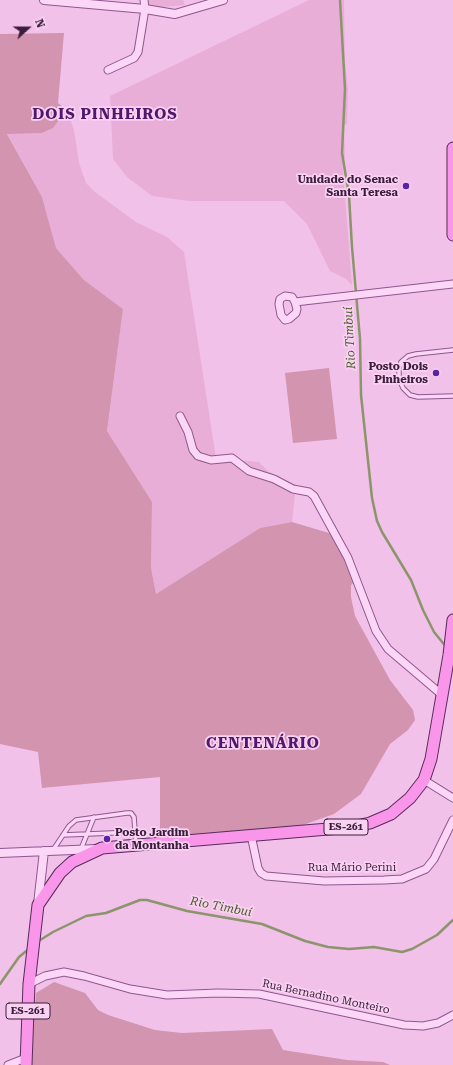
<!DOCTYPE html>
<html>
<head>
<meta charset="utf-8">
<style>
	body { margin:0 }
	#map { position:relative; width:453px; height:1065px; overflow:hidden; background:#f2c1ea; font-family:"Roboto Serif",serif }
	canvas { display:block }
	.north { position:absolute; left:8px; top:8px; width:40px; height:40px; -webkit-text-stroke:3px #f9d2f2; paint-order:stroke; rotate:69deg; font-size:11px; font-weight:700; line-height:16px; text-align:center; color:#3b1c3c }
	.north::after { content:''; display:block; margin:auto; width:14px; height:18px; background:#3b1c3c; clip-path:polygon(50% 0,100% 100%,50% 72%,0 100%) }
</style>
</head>
<body>
<div id="map">
<canvas width="453" height="1065"></canvas>
<div class="north">N</div>
</div>
<script>
const ctx = document.querySelector('canvas').getContext('2d');
ctx.lineJoin = 'round';
function fill(path, color) {
  ctx.fillStyle = color;
  ctx.fill(path, 'evenodd');
}
function toPath(rows) {
  const path = new Path2D();
  for (const r of rows) {
    path.moveTo(r[0], r[1]);
    for (let i = 2; i < r.length; i += 2) path.lineTo(r[i], r[i + 1]);
  }
  return path;
}
function strokePath(path, color, width, dash) {
  ctx.strokeStyle = color;
  ctx.lineWidth = width;
  ctx.lineCap = dash ? 'butt' : 'round';
  ctx.setLineDash(dash || []);
  ctx.stroke(path);
}
function drawText(font, color, halo, rows, align = 'center') {
  ctx.font = font + ' "Roboto Serif",serif';
  ctx.lineWidth = 3.5;
  ctx.setLineDash([]);
  ctx.textBaseline = 'middle';
  ctx.strokeStyle = halo;
  ctx.fillStyle = color;
  for (const [text, x, y, turn = 0] of rows) {
    ctx.save();
    ctx.translate(x, y);
    ctx.rotate((+turn || 0) * Math.PI / 180);
    ctx.textAlign = isNaN(turn) ? turn : align;
    if (halo) ctx.strokeText(text, 0, 0);
    ctx.fillText(text, 0, 0);
    ctx.restore();
  }
}
const farmland = toPath([
	[147,0,183,0,185,5,151,8],
	[309,0,344,0,345,62,348,89,347,124,344,125,345,159,342,159,352,285,346,279,330,271,307,224,284,201,189,201,152,196,127,177,113,159,110,96],
	[67,110,74,130,79,163,86,183,95,192,136,222,167,237,184,252,216,458,259,462,269,472,296,485,292,522,260,528,156,594,151,568,152,503,107,431,123,309,84,280,56,248,42,197,7,133,42,133,53,128]
]);
const green = toPath([
	[64,33,58,103,67,110,53,128,42,133,7,134,42,197,56,248,84,280,123,309,107,431,152,502,151,568,156,594,260,528,292,522,329,533,345,553,358,579,351,585,351,597,355,616,390,680,413,710,415,720,408,730,390,744,361,794,334,814,292,829,160,839,160,777,42,788,38,752,0,744,0,34],
	[329,368,337,439,293,443,285,373],
	[54,982,85,993,98,1010,108,1015,155,1030,182,1033,272,1029,283,1050,347,1060,383,1062,390,1065,30,1065,36,993]
]);
const stream = toPath([
	[340,0,345,89,342,153,349,195,352,247,360,339,361,395,372,498,377,521,382,532,411,580,423,610,434,632,447,648],
	[37,942,53,932,86,916,106,913,140,900,147,900,187,911,262,924,305,941,328,947,349,949,374,947,402,952,412,949,437,935,453,920],
	[0,984,19,957,30,948]
]);
const service = toPath([
	[453,350,416,354,408,356,401,362,399,370,399,379,403,388,410,395,418,397,453,396],
	[63,835,136,832],
	[81,849,94,817],
	[53,850,69,826,76,820,127,813,131,813,134,817,136,844]
]);
const minor = toPath([
	[108,70,134,58,138,52,145,9,144,0],
	[295,302,297,309,296,313,289,319,285,320,281,315,279,304,280,299,285,296,292,297,295,302,453,284],
	[180,416,188,432,193,450,198,456,211,460,232,458,249,471,274,479,293,489,309,492,314,496,348,558,376,631,388,649,441,694],
	[424,780,453,798],
	[251,835,258,868,261,873,266,876,324,881,384,880,402,879,426,869,434,859,453,820],
	[29,984,45,976,64,972,84,976,130,989,167,995,218,993,259,994,404,1025,423,1026,438,1023,453,1015],
	[8,1065,26,1058]
]);
const tertiary = toPath([
	[44,0,145,9,175,14,223,0],
	[0,853,97,849],
	[38,904,44,851]
]);
const primary = toPath([
	[453,148,453,235],
	[26,1065,29,984,38,905,60,873,72,862,102,848,352,827,370,823,391,814,410,798,424,780,431,759,449,655,453,620]
]);
const markers = [
	[406,186,4,"#5d21a3"],
	[436,373,4,"#5d21a3"],
	[107,839,4,"#5d21a3"]
];
const shields = [
	[346,827,44],
	[28,1011,44]
];
const shieldNames = [
	["ES-261",346,827],
	["ES-261",28,1011]
];
const poiNames = [
	["Unidade do Senac",398,180],
	["Santa Teresa",398,193],
	["Posto Dois",428,367],
	["Pinheiros",428,380],
	["Posto Jardim",115,833,"left"],
	["da Montanha",115,846,"left"]
];
const streetNames = [
	["Rua Mário Perini",352,868],
	["Rua Bernadino Monteiro",326,997,12]
];
const waterNames = [
	["Rio Timbuí",350,338,-93],
	["Rio Timbuí",221,907,11]
];
const districtNames = [
	["DOIS PINHEIROS",105,115],
	["CENTENÁRIO",263,744]
];
fill(farmland, '#e9aed7');
fill(green, '#d294ae');
strokePath(stream, '#8b946a', 2.5);
strokePath(service, '#8e578e', 5.5);
strokePath(minor, '#8e578e', 9);
strokePath(tertiary, '#8e578e', 10);
strokePath(primary, '#582b5b', 13);
strokePath(service, '#fcd6f6', 3.5);
strokePath(minor, '#fcd6f6', 7);
strokePath(tertiary, '#fcd6f6', 8);
strokePath(primary, '#f996ea', 11);
for (const [x, y, r, color] of markers) {
  const dot = new Path2D();
  dot.arc(x, y, r, 0, 2 * Math.PI);
  ctx.fillStyle = color;
  ctx.fill(dot);
  strokePath(dot, '#f9d2f2', 1.5);
}
for (const [x, y, w] of shields) {
  const box = new Path2D();
  box.roundRect(x - w / 2, y - 8, w, 16, 3);
  ctx.fillStyle = '#f9d2f2';
  ctx.fill(box);
  strokePath(box, '#3b1c3c', 1);
}
drawText('bold 10px', '#3b1c3c', null, shieldNames);
drawText('bold 11px', '#3b1c3c', '#f9d2f2', poiNames, 'right');
drawText('11px', '#3b1c3c', '#f9d2f2', streetNames);
drawText('italic 12px', '#495d2a', '#f9d2f2', waterNames);
ctx.letterSpacing = '1px';
drawText('bold 15px', '#51176d', '#f9d2f2', districtNames);
ctx.letterSpacing = '0px';
</script>
</body>
</html>
